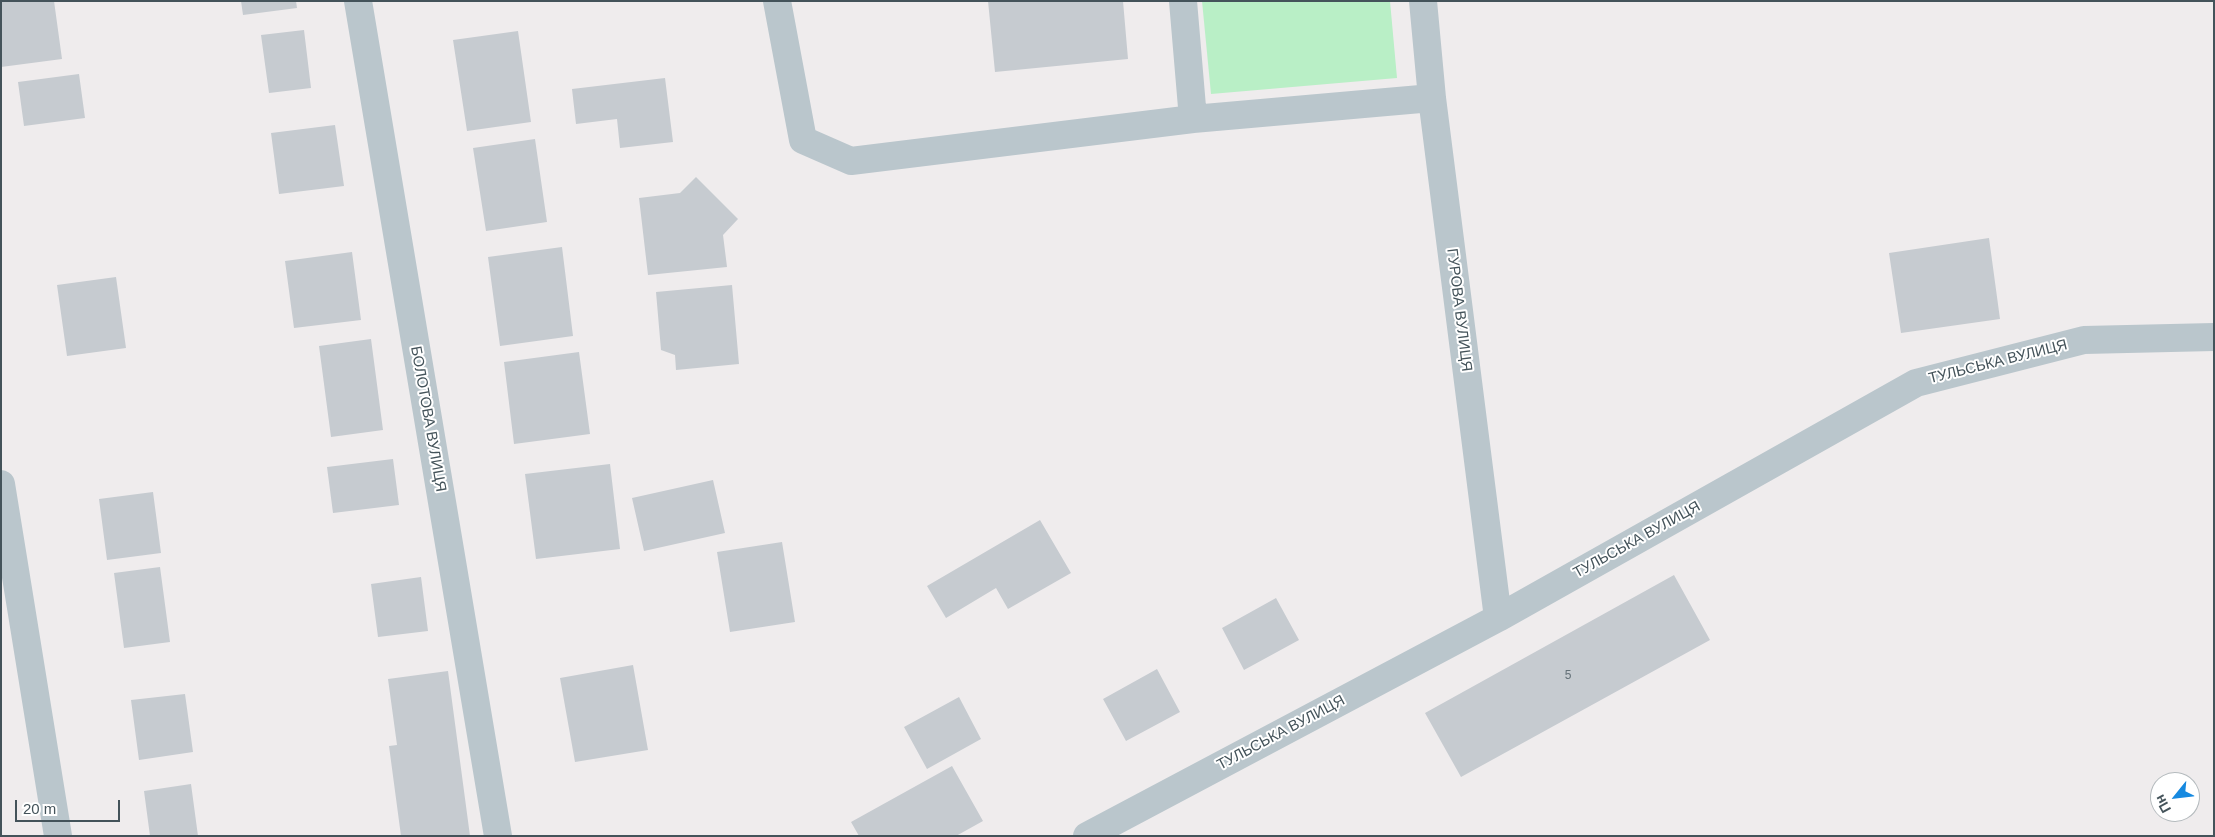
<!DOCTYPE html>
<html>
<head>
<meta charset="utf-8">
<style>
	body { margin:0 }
	#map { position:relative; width:2215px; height:837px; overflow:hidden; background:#efeced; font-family:Helvetica,sans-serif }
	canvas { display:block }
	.frame { position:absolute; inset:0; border:2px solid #44535a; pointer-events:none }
	.north { position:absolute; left:2150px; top:772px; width:50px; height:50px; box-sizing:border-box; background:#fff; border:1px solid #b4babd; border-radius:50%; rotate:241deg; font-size:14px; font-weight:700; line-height:20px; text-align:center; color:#44535a }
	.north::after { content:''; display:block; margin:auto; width:18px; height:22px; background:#1689e0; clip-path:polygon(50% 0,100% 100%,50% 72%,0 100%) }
	.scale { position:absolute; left:15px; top:800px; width:105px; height:22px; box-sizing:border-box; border:2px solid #44535a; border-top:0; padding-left:6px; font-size:15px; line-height:18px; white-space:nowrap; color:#44535a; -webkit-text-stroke:4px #fff; paint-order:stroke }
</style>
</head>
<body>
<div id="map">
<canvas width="2215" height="837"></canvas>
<div class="frame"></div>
<div class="north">Пн</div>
<div class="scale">20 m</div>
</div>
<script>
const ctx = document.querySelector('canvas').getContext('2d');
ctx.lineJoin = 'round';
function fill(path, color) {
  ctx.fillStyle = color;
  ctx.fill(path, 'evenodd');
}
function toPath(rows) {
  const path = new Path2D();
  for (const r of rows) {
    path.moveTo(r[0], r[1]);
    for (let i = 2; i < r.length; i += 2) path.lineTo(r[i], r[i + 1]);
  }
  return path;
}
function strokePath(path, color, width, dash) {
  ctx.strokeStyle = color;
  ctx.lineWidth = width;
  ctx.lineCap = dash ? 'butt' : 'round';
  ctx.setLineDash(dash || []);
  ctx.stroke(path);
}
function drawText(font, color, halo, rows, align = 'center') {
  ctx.font = font + ' Helvetica,sans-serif';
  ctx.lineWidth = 4;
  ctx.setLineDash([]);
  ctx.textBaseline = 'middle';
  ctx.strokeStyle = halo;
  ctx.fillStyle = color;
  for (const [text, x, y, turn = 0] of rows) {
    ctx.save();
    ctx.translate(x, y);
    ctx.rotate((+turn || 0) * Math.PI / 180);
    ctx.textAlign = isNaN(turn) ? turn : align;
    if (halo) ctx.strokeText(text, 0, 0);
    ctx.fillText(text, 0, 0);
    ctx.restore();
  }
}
const green = toPath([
	[1202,1,1390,1,1397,78,1211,94]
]);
const building = toPath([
	[1,1,54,1,62,59,1,67],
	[241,1,296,1,297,8,243,15],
	[988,1,1123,1,1128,59,995,72],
	[304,30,311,88,269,93,261,35],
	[518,31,531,122,467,131,453,40],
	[79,74,85,118,24,126,18,82],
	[665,78,673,142,620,148,617,119,576,124,572,89],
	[335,125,344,186,279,194,271,133],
	[535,139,547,222,486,231,473,148],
	[696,177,738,219,723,235,727,267,648,275,639,198,680,193],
	[1989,238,2000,319,1901,333,1889,253],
	[562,247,573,336,500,346,488,257],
	[352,252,361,320,294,328,285,261],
	[116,277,126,348,67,356,57,285],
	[732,285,739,364,676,370,675,355,661,350,656,292],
	[371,339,383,430,331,437,319,346],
	[579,352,590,434,514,444,504,362],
	[393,459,399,505,333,513,327,467],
	[610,464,620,549,536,559,525,474],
	[713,480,725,533,644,551,632,498],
	[153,492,161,553,107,560,99,499],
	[1040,520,1071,573,1008,609,996,588,946,618,927,586],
	[782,542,795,622,730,632,717,552],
	[160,567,170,642,124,648,114,573],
	[1674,575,1710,640,1461,777,1425,713],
	[421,577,428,631,378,637,371,584],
	[1276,598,1299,640,1244,670,1222,628],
	[633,665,648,750,575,762,560,678],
	[1157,669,1180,712,1126,741,1103,699],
	[448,671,470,836,401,836,389,746,397,745,388,679],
	[185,694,193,752,139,760,131,700],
	[959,697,981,739,927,769,904,727],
	[952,766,983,821,956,836,859,836,851,822],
	[191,784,198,836,150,836,144,791]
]);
const minor = toPath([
	[358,1,498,836],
	[777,1,803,140,851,161,1193,119,1432,98],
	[1183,1,1193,119],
	[1423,1,1432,98,1498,618],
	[1,484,58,836],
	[1087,836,1498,618,1916,383,2084,340,2214,337]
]);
const numberNames = [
	["5",1568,676]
];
const streetNames = [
	["ГУРОВА ВУЛИЦЯ",1459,310,83],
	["ТУЛЬСЬКА ВУЛИЦЯ",1998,362,-14],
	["БОЛОТОВА ВУЛИЦЯ",428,419,80],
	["ТУЛЬСЬКА ВУЛИЦЯ",1637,540,-29],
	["ТУЛЬСЬКА ВУЛИЦЯ",1281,733,-28]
];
fill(green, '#b9efc6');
fill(building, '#c6cbd0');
strokePath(minor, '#bac6cc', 28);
drawText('12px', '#647178', null, numberNames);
drawText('15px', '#44535a', '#fff', streetNames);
</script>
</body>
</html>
